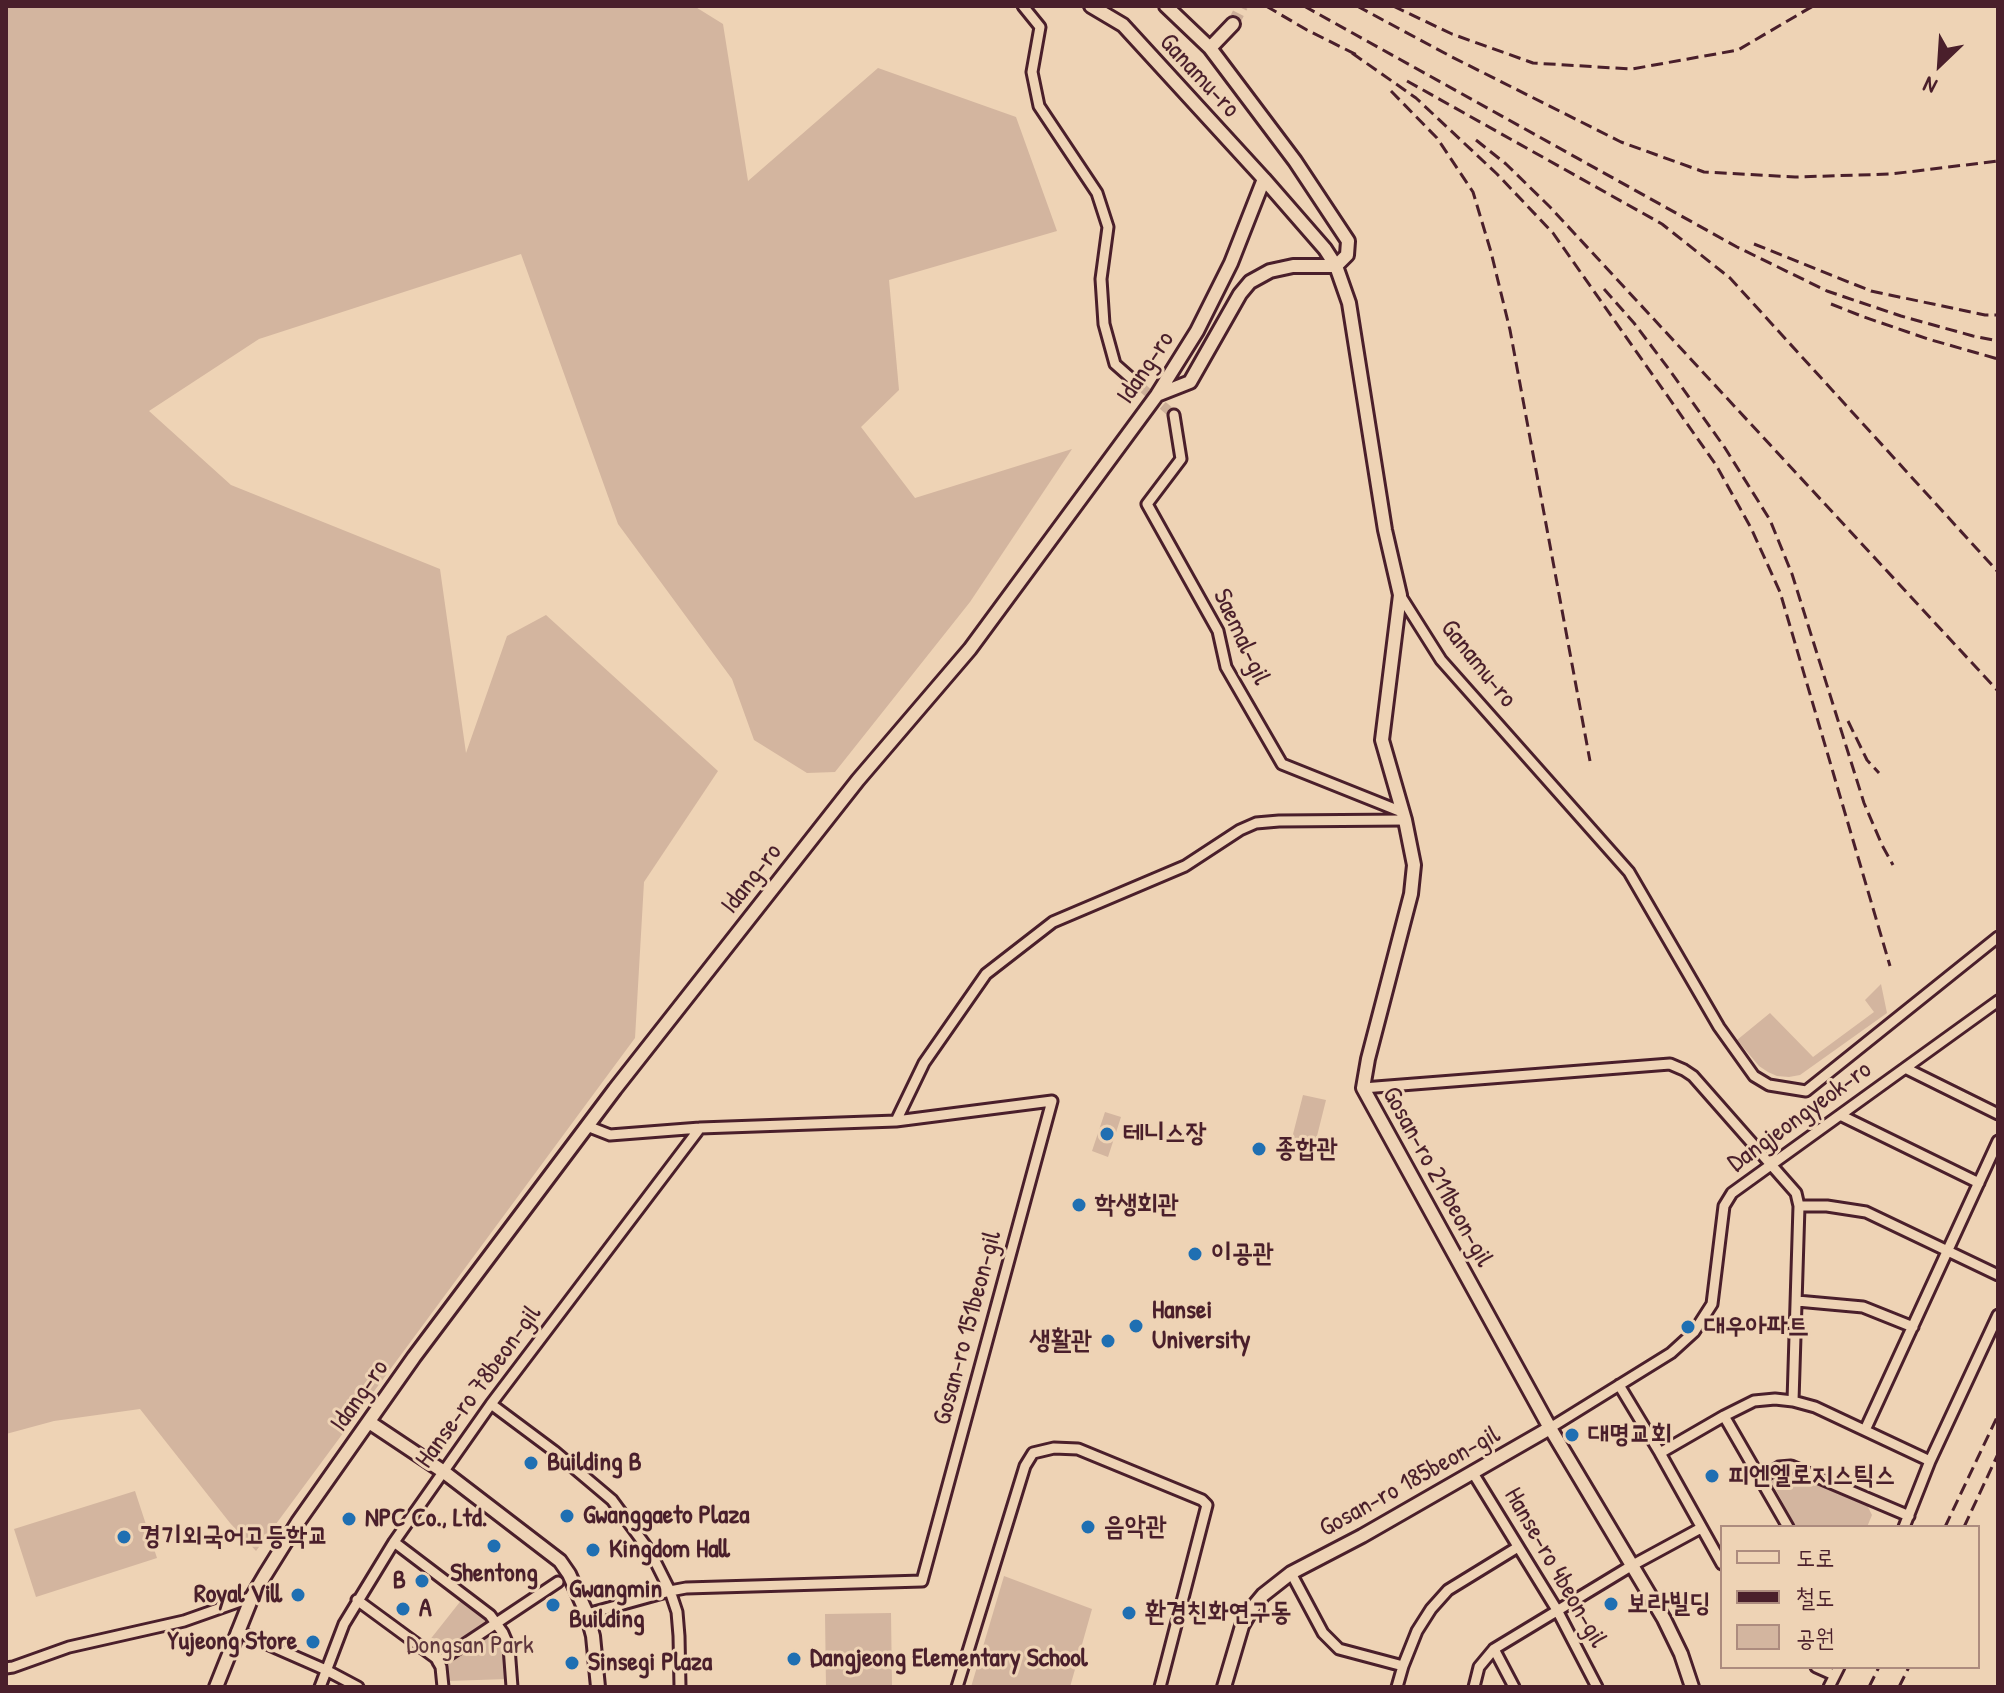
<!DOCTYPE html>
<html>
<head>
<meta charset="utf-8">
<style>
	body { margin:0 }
	#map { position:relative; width:2004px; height:1693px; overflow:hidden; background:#eed3b5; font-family:"Patrick Hand","Poor Story",sans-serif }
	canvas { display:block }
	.frame { position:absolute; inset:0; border:8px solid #4a1f2b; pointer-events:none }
	.legend { position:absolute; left:1720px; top:1525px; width:260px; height:144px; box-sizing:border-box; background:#eed3b5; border:2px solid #ac8b7e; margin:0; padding:10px 14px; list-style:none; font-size:24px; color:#4a1f2b }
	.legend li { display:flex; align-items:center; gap:16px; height:40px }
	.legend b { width:40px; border:2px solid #ac8b7e }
	.north { position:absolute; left:1900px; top:24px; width:80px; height:80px; -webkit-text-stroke:6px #eed3b5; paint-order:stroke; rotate:205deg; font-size:22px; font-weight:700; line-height:32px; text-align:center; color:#4a1f2b }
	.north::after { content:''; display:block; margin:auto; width:28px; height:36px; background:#4a1f2b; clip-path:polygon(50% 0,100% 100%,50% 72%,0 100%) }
</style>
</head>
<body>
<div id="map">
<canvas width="2004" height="1693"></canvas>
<div class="frame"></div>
<ul class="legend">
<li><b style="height:10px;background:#eed3b5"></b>도로</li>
<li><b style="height:10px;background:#4a1f2b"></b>철도</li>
<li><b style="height:22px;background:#d3b59f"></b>공원</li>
</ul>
<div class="north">N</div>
</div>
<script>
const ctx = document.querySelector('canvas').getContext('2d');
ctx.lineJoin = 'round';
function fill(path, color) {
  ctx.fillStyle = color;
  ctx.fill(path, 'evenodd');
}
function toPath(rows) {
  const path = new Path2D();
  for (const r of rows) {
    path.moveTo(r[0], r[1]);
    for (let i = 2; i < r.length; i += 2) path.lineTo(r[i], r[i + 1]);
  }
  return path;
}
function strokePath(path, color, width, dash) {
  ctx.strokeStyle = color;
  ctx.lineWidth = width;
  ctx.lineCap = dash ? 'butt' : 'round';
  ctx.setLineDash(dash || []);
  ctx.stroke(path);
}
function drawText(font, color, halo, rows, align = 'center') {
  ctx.font = font + ' "Patrick Hand","Poor Story",sans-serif';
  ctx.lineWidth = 6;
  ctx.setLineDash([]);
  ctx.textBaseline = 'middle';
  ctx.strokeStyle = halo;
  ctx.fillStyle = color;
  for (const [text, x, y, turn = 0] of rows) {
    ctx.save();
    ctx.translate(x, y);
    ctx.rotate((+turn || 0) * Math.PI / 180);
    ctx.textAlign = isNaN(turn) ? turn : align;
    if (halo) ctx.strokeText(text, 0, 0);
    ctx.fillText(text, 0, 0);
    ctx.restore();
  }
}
const green = toPath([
	[6,6,694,6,723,24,748,181,878,68,1016,117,1057,231,889,280,899,390,861,427,915,498,1072,449,970,602,835,772,807,773,754,740,732,679,618,524,521,254,259,339,149,411,231,485,440,569,466,753,507,636,546,615,718,771,644,882,635,1038,256,1551,230,1523,140,1409,54,1421,6,1434],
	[1881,984,1887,1013,1800,1075,1789,1077,1777,1076,1768,1072,1759,1066,1737,1040,1770,1013,1813,1057,1874,1012,1865,1000],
	[1303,1095,1326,1100,1314,1148,1291,1142],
	[1105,1112,1121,1117,1108,1157,1092,1151],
	[1780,1473,1797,1473,1867,1505,1872,1515,1867,1527,1796,1527,1770,1479],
	[135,1491,157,1558,36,1597,14,1529],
	[1004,1576,1092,1609,1070,1687,971,1687],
	[463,1598,488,1617,497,1631,506,1648,507,1679,448,1681,447,1670,442,1659,425,1646],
	[891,1613,892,1687,826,1687,825,1614]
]);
const streetTunnel = toPath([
	[1132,379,1174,415]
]);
const secondaryTunnel = toPath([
	[1233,24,1242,6]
]);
const street = toPath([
	[1023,6,1040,27,1032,72,1039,106,1097,193,1108,227,1101,279,1104,324,1115,364,1132,379],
	[1174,415,1181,459,1147,504,1218,631,1226,667,1282,764,1402,812],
	[1400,595,1441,660,1629,872,1719,1027,1754,1076,1769,1085,1806,1091,1998,937],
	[1905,1068,1998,1114],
	[1363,1088,1670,1064,1684,1070,1693,1076,1796,1193,1799,1206,1793,1401],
	[1840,1115,1979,1183],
	[896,1121,924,1063,986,974,1053,922,1185,866,1240,830,1256,823,1279,821,1405,820],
	[1799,1206,1827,1206,1866,1212,1998,1275],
	[1797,1301,1863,1307,1913,1327],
	[1619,1385,1660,1453,1722,1564],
	[491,1404,554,1451,612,1500,651,1553,670,1591,677,1612,679,1636,680,1687],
	[1724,1416,1788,1527],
	[1550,1428,1671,1353,1694,1332,1712,1304,1724,1206,1732,1193,1998,1001],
	[1865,1430,1998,1141],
	[1660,1453,1724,1416,1754,1401,1775,1399,1793,1401,1815,1407,1930,1461],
	[1473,1473,1557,1610,1597,1687],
	[1760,1479,1779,1467,1791,1466,1909,1516],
	[1904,1527,1930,1461,1998,1315],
	[394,1542,490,1615,503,1633,509,1647,512,1687],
	[1291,1573,1323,1633,1339,1649,1403,1666],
	[357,1600,436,1658,441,1667,443,1687],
	[587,1614,670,1591,686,1588,922,1581,1052,1101,896,1121,700,1128,610,1135,587,1126],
	[237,1631,326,1670,358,1687],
	[1494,1649,1514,1687],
	[438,1662,558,1582],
	[1816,1667,1834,1675],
	[6,1668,13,1667,69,1647,184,1621,252,1597],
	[320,1687,344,1624,394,1542,491,1404,700,1128],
	[957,1687,1025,1466,1033,1453,1054,1448,1078,1449,1202,1500,1207,1505,1160,1687],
	[1397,1687,1403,1666,1417,1631,1431,1609,1448,1590,1518,1547],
	[1474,1687,1479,1667,1494,1649,1631,1566,1701,1528],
	[1829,1687,1839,1667]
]);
const secondary = toPath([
	[1091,6,1123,25,1264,179,1325,249,1336,266,1349,303,1385,530,1400,595,1382,740,1405,820,1414,865,1411,894,1368,1059,1363,1088,1550,1428,1664,1619,1681,1654,1692,1687],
	[1166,6,1210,48,1295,161,1348,241,1347,255,1336,266],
	[1210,48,1233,24],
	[1157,395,1190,382,1240,294,1250,282,1270,271,1293,266,1336,266],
	[369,1422,444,1472,560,1561,569,1574,587,1614,593,1636,598,1687],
	[216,1687,252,1597,265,1575,298,1522,414,1357,615,1089,858,780,970,649,1157,395,1197,331,1231,263,1264,179],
	[1224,1687,1242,1626,1253,1607,1263,1595,1291,1573,1362,1536,1550,1428]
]);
const rail = toPath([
	[1266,6,1307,30,1361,57],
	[1304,6,1737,247,1827,291,1901,316,1973,336,1998,341],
	[1357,6,1450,56,1621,142,1704,172,1795,177,1891,174,1998,161],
	[1393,6,1452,34,1533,63,1632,69,1738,50,1813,6],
	[1352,53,1416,98,1497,174,1553,233,1716,465,1751,528,1780,592,1890,966],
	[1407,81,1662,224,1730,278,1998,572],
	[1391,91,1437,138,1473,192,1491,252,1510,330,1590,761],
	[1476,140,1506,164,1550,207,1998,691],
	[1754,244,1871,291,1985,315,1998,315],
	[1604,289,1634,323,1671,372,1725,448,1770,520,1792,574,1864,803,1882,845,1893,865],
	[1831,304,1864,317,1928,339,1998,359],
	[1848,721,1867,760,1879,773],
	[1945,1527,1998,1415],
	[1964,1527,1998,1454],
	[1869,1687,1879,1667],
	[1899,1687,1909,1667]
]);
const markers = [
	[1107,1134,8,"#1f6fb2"],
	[1259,1149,8,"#1f6fb2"],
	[1079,1205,8,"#1f6fb2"],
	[1195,1254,8,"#1f6fb2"],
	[1136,1326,8,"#1f6fb2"],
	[1688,1327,8,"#1f6fb2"],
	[1108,1341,8,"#1f6fb2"],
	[1572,1435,8,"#1f6fb2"],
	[531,1463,8,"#1f6fb2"],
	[1712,1476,8,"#1f6fb2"],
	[567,1516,8,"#1f6fb2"],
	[349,1519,8,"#1f6fb2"],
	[1088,1527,8,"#1f6fb2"],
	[124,1537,8,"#1f6fb2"],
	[494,1546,8,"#1f6fb2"],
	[593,1550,8,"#1f6fb2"],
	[422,1581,8,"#1f6fb2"],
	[298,1595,8,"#1f6fb2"],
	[1611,1604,8,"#1f6fb2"],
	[553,1605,8,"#1f6fb2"],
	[403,1609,8,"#1f6fb2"],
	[1129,1613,8,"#1f6fb2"],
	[313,1642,8,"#1f6fb2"],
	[794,1659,8,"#1f6fb2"],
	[572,1663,8,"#1f6fb2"]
];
const streetNames = [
	["Ganamu-ro",1199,76,47],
	["Idang-ro",1146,368,-56],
	["Saemal-gil",1241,637,65],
	["Ganamu-ro",1478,664,51],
	["Idang-ro",752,879,-52],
	["Dangjeongyeok-ro",1800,1117,-36],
	["Gosan-ro 211beon-gil",1437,1177,61],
	["Gosan-ro 151beon-gil",968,1328,-75],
	["Hanse-ro 78beon-gil",479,1387,-54],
	["Idang-ro",360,1396,-55],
	["Gosan-ro 185beon-gil",1410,1482,-29],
	["Hanse-ro 4beon-gil",1555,1568,60]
];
const poiNames = [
	["테니스장",1123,1134],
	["종합관",1275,1149],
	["학생회관",1095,1205],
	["이공관",1211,1254],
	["Hansei",1152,1311],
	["University",1152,1341],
	["대우아파트",1704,1327],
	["생활관",1092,1341,"right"],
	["대명교회",1588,1435],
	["Building B",547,1463],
	["피엔엘로지스틱스",1728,1476],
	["Gwanggaeto Plaza",583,1516],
	["NPC Co., Ltd.",365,1519],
	["음악관",1104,1527],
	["경기외국어고등학교",140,1537],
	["Kingdom Hall",609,1550],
	["Shentong",494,1574,"center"],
	["B",406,1581,"right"],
	["Gwangmin",569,1590],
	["Building",569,1620],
	["Royal Vill",282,1595,"right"],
	["보라빌딩",1627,1604],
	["A",419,1609],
	["환경친화연구동",1145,1613],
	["Yujeong Store",297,1642,"right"],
	["Dangjeong Elementary School",810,1659],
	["Sinsegi Plaza",588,1663]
];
const parkNames = [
	["Dongsan Park",470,1646]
];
fill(green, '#d3b59f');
strokePath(streetTunnel, '#cdaf99', 9, [9, 4.5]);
strokePath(secondaryTunnel, '#cdaf99', 12, [12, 6]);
strokePath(street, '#4a1f2b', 15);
strokePath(secondary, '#4a1f2b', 18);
strokePath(street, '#eed3b5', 9);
strokePath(secondary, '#eed3b5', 12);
strokePath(rail, '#4a1f2b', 3, [12, 6]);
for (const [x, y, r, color] of markers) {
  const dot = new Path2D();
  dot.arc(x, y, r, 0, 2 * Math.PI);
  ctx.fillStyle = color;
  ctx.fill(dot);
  strokePath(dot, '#eed3b5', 3);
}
drawText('26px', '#4a1f2b', '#eed3b5', streetNames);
drawText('bold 26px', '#4a1f2b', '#eed3b5', poiNames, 'left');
drawText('26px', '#5f363c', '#eed3b5', parkNames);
</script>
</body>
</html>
